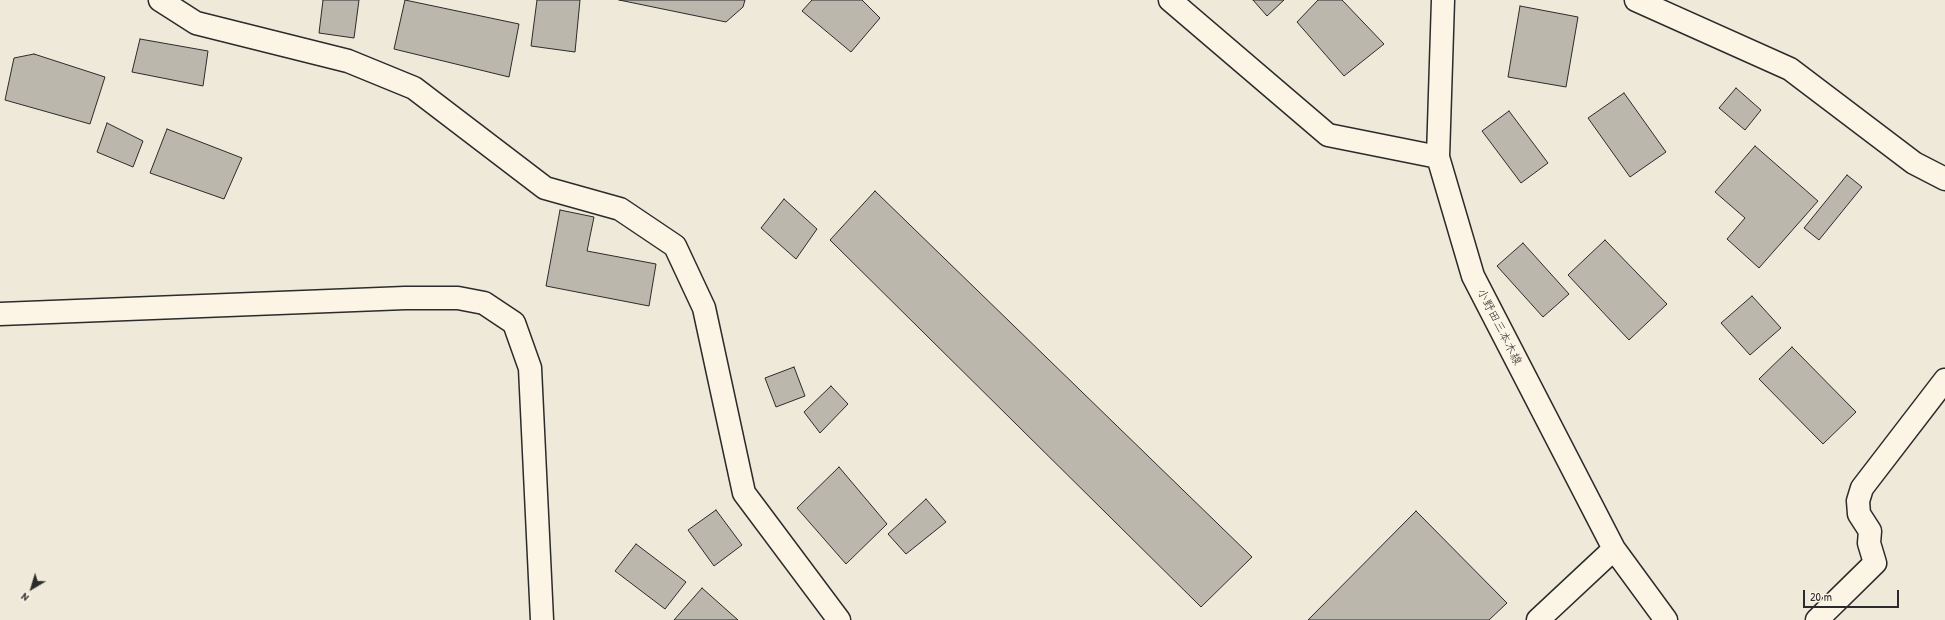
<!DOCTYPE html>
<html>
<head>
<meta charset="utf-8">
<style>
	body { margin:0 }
	#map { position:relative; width:1945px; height:620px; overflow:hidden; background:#efe9da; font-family:"Patrick Hand",sans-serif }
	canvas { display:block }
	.north { position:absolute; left:12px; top:568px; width:40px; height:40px; -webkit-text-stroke:3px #fcf5e5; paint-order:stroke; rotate:218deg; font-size:11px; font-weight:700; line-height:16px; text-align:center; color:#2b2b2b }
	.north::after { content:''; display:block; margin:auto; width:14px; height:18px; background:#2b2b2b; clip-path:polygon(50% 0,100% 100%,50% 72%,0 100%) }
	.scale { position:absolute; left:1803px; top:590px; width:96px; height:18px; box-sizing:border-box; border:2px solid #2b2b2b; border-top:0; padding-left:5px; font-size:12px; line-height:14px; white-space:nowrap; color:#2b2b2b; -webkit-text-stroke:3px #fcf5e5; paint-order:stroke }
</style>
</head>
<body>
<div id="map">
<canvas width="1945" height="620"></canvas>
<div class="north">N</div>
<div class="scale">20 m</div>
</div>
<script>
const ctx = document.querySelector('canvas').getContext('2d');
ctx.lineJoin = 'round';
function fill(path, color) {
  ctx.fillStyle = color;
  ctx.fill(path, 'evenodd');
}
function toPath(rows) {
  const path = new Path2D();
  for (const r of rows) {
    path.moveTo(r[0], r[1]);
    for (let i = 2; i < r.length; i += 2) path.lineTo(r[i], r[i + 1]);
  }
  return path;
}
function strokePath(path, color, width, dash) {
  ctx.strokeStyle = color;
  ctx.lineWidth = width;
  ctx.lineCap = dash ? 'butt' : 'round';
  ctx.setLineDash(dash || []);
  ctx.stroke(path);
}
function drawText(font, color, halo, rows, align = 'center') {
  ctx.font = font + ' "Patrick Hand","Klee One",sans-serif';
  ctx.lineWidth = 3;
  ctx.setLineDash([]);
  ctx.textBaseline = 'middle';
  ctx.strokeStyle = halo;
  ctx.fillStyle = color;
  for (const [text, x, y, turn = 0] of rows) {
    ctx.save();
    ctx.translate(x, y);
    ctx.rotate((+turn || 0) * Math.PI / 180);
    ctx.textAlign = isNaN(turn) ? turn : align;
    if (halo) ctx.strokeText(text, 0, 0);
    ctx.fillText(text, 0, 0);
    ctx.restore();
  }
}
const building = toPath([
	[323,0,359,0,354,38,319,33,323,0],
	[405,0,519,24,509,77,394,49,405,0],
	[537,0,580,0,575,52,531,46,537,0],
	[619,0,745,0,743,7,726,22,619,0],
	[812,0,862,0,880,18,851,52,802,11,812,0],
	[1253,0,1284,0,1267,16,1253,0],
	[1318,0,1342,0,1384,44,1344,76,1297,22,1318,0],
	[1520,6,1578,17,1566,87,1508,77,1520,6],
	[140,39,208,51,203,86,132,72,140,39],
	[34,54,105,77,90,124,5,100,14,58,34,54],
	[1736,88,1761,110,1745,130,1719,108,1736,88],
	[1624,93,1666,152,1630,177,1588,118,1624,93],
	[1509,111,1548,163,1521,183,1482,131,1509,111],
	[107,123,143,141,133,167,97,152,107,123],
	[167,129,242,158,224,199,150,173,167,129],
	[1755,146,1818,201,1759,268,1727,239,1745,218,1715,192,1755,146],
	[1847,175,1862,187,1819,240,1804,228,1847,175],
	[875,191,1252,557,1201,607,830,240,875,191],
	[784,199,817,229,796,259,761,228,784,199],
	[560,210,594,217,587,251,656,264,649,306,546,286,560,210],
	[1605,240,1667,304,1629,340,1568,275,1605,240],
	[1523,243,1569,294,1543,317,1497,266,1523,243],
	[1752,296,1781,328,1750,355,1721,323,1752,296],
	[1792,347,1856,412,1823,444,1759,379,1792,347],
	[794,367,805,396,776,407,765,378,794,367],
	[831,386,848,404,820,433,804,412,831,386],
	[839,467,887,524,846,564,797,508,839,467],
	[926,499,946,522,906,554,888,534,926,499],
	[716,510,742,545,714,566,688,530,716,510],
	[1416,511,1507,603,1489,620,1308,620,1416,511],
	[636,544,686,582,665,609,615,571,636,544],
	[702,588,738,620,674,620,702,588]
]);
const street = toPath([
	[160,0,196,23,348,61,414,88,545,188,620,209,675,246,704,308,744,493,839,620],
	[1636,0,1790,69,1914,163,1945,179],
	[0,314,405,298,458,298,484,303,514,323,530,368,542,620],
	[1817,620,1875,563,1869,543,1870,531,1859,514,1858,501,1862,488,1945,380]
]);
const secondary = toPath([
	[1170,0,1328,135,1438,157],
	[1443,0,1438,157,1473,276,1614,549,1666,620],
	[1538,620,1614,549]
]);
const streetNames = [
	["小野田三本木線",1499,327,63]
];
fill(building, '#bcb7ac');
strokePath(building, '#2b2b2b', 1);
strokePath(street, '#2b2b2b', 25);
strokePath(secondary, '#2b2b2b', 25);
strokePath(street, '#fcf5e5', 22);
strokePath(secondary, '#fcf5e5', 22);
drawText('12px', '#2b2b2b', '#fcf5e5', streetNames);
</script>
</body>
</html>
